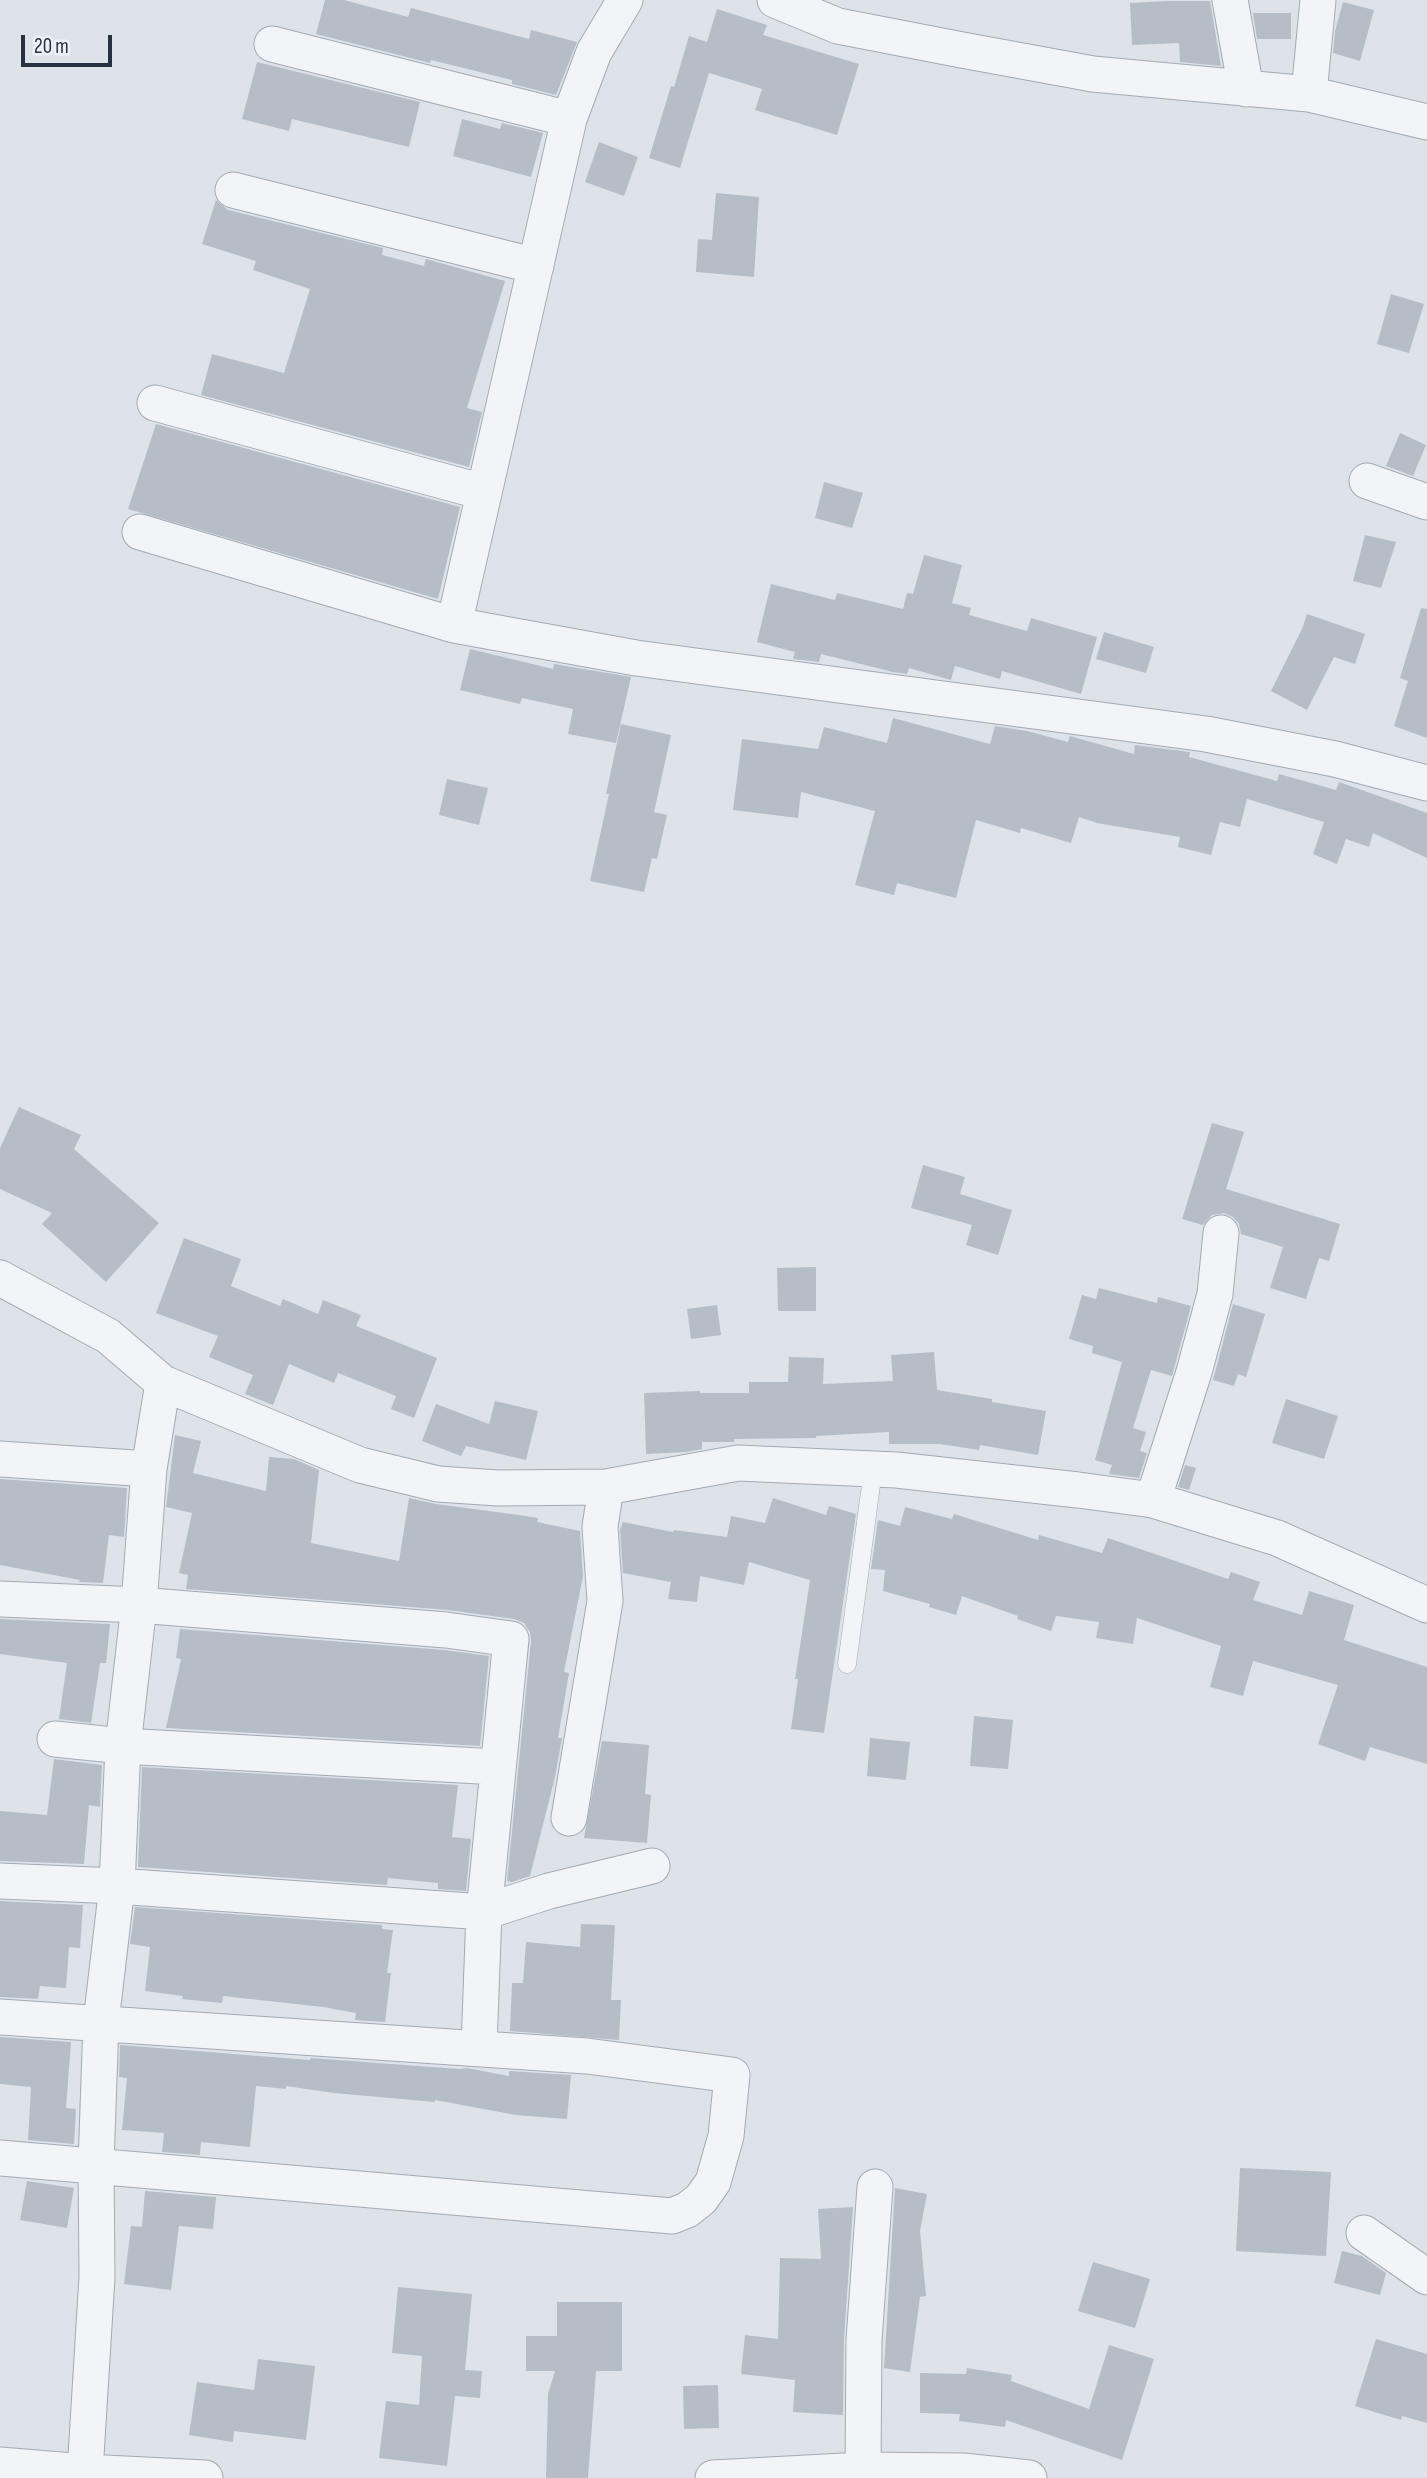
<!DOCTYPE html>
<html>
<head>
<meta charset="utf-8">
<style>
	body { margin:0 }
	#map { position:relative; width:1427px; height:2478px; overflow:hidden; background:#dee3ea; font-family:"Sofia Sans Condensed",sans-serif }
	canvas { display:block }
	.scale { position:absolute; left:21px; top:35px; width:91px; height:32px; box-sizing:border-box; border:4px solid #263142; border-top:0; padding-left:9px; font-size:21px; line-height:24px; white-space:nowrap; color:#263142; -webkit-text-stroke:5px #eef2f7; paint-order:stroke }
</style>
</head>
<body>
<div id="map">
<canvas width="1427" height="2478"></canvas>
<div class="scale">20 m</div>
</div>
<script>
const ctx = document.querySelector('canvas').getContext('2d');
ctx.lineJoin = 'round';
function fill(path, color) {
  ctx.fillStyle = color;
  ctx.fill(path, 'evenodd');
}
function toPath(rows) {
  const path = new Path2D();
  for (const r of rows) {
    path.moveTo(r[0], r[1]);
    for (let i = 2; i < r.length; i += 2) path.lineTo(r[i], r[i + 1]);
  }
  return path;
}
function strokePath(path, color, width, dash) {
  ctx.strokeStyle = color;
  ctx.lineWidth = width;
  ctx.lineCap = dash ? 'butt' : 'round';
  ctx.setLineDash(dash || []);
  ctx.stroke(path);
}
const building = toPath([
	[325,0,344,0,408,17,411,8,529,39,531,30,577,42,556,95,512,84,512,80,431,60,430,63,316,34],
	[1168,1,1210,1,1221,66,1180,62,1179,43,1132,45,1130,3],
	[1343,2,1374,10,1360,61,1333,53,1335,31],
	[717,9,767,25,763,35,859,64,837,135,755,110,762,89,709,73,680,168,649,158,671,86,674,87,689,36,707,42],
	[1253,13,1291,13,1291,39,1257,39],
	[257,62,420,102,409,147,292,119,289,131,242,119],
	[462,119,500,129,502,123,543,133,531,177,453,156],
	[599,142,638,157,624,196,585,182],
	[716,193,759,197,754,277,696,272,698,239,712,240],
	[216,200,228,210,383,248,382,255,424,266,426,259,505,281,467,408,482,412,469,467,201,395,212,354,284,373,310,289,253,270,256,261,202,244],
	[1391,294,1424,304,1409,353,1377,344],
	[156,424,460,507,438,599,128,509],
	[1400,433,1426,445,1413,476,1386,466],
	[824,482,863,493,852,528,815,518],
	[1365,535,1396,542,1381,588,1353,581],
	[924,555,962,565,952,603,971,608,969,615,1027,631,1031,618,1097,637,1081,694,1002,671,1000,679,955,666,951,680,909,668,907,674,893,672,821,654,819,662,793,659,795,652,757,642,771,584,835,600,837,593,903,609,907,593,913,594],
	[1421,608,1427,609,1427,738,1394,726,1408,681,1400,678],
	[1307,614,1365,634,1355,664,1334,657,1307,710,1271,691,1302,629],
	[1104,632,1154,647,1146,673,1096,659],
	[470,649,553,669,554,664,631,677,616,743,568,734,573,709,522,698,520,704,460,690],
	[893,718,990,744,995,726,1027,731,1068,742,1070,736,1073,737,1134,754,1135,745,1190,752,1189,757,1277,781,1279,774,1336,790,1339,782,1427,813,1427,858,1373,833,1369,847,1346,839,1337,864,1313,854,1324,822,1247,799,1240,827,1220,822,1211,855,1178,847,1180,837,1097,823,1079,817,1071,843,1021,828,1020,833,976,820,956,898,897,883,894,895,855,885,875,811,801,792,798,818,733,810,742,739,818,749,824,727,887,743],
	[621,724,671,735,654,812,667,815,657,859,652,858,644,892,590,881,609,794,606,794],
	[447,779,488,788,479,825,439,815],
	[19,1107,81,1135,74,1149,159,1223,106,1282,42,1224,52,1213,0,1189,0,1148],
	[1212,1123,1244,1132,1226,1189,1340,1224,1329,1261,1319,1258,1306,1299,1270,1288,1283,1247,1241,1234,1239,1224,1233,1217,1224,1213,1212,1215,1203,1225,1182,1219],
	[923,1165,965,1177,960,1194,1012,1210,998,1255,966,1245,972,1225,911,1208],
	[184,1238,241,1259,231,1286,280,1306,283,1299,318,1314,323,1300,361,1315,356,1326,437,1358,414,1418,391,1409,396,1396,338,1373,334,1383,289,1364,273,1405,245,1394,253,1375,209,1357,218,1336,156,1313],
	[816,1267,816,1311,778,1311,777,1268],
	[1099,1288,1157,1303,1158,1297,1191,1306,1172,1376,1151,1370,1133,1428,1146,1432,1140,1451,1147,1453,1139,1478,1109,1474,1112,1465,1095,1460,1122,1362,1092,1353,1093,1346,1069,1339,1082,1295,1096,1299],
	[1233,1304,1265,1314,1246,1377,1238,1374,1234,1386,1213,1380],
	[717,1305,721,1335,691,1339,687,1309],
	[934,1352,937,1390,992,1399,992,1402,1046,1411,1038,1455,980,1445,979,1450,940,1444,889,1444,889,1432,816,1436,816,1438,734,1439,734,1442,702,1442,702,1449,686,1452,646,1454,644,1393,700,1391,700,1393,749,1393,749,1382,788,1382,789,1357,824,1358,823,1384,893,1381,891,1355],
	[1286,1399,1338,1416,1324,1459,1272,1443],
	[495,1401,538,1411,526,1460,466,1446,461,1456,422,1441,436,1404,489,1424],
	[175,1435,201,1441,193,1473,266,1491,269,1457,294,1459,319,1470,311,1543,399,1561,409,1498,436,1504,519,1515,538,1518,537,1522,580,1531,583,1576,564,1672,569,1673,558,1738,562,1738,555,1777,530,1876,512,1882,507,1881,531,1641,530,1632,524,1623,514,1619,448,1610,186,1589,188,1575,179,1573,192,1513,166,1507],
	[1185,1465,1196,1468,1189,1490,1178,1487],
	[0,1479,127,1488,124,1537,109,1535,103,1583,79,1582,80,1580,0,1565],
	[773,1498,826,1515,829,1506,856,1514,824,1733,791,1729,798,1679,795,1679,810,1580,749,1562,744,1585,700,1576,697,1602,668,1599,671,1582,623,1573,620,1530,623,1522,673,1532,674,1530,727,1537,731,1516,765,1523],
	[905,1507,952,1519,954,1514,1038,1540,1039,1535,1102,1553,1108,1538,1228,1579,1231,1572,1260,1582,1253,1600,1302,1615,1309,1591,1354,1605,1344,1640,1427,1667,1427,1764,1370,1747,1365,1761,1318,1744,1338,1685,1253,1661,1243,1696,1210,1687,1221,1646,1137,1618,1133,1644,1096,1638,1099,1622,1056,1616,1051,1631,1017,1619,1018,1616,962,1596,956,1615,929,1607,930,1604,883,1591,885,1570,871,1569,878,1520,900,1526],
	[0,1619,110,1624,106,1663,100,1663,91,1723,59,1719,67,1663,0,1654],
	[180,1629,444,1650,489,1656,480,1746,166,1728,181,1659,176,1658],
	[974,1716,1013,1720,1008,1769,970,1766],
	[870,1738,910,1742,906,1780,867,1776],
	[602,1741,649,1745,645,1794,651,1795,647,1843,584,1838],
	[54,1759,102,1765,100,1807,89,1805,84,1864,0,1861,0,1811,47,1815],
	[142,1767,458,1785,452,1837,471,1839,466,1891,438,1889,438,1883,388,1878,387,1885,138,1867],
	[0,1901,83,1905,80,1948,69,1947,66,1988,40,1986,38,1999,0,1997],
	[135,1907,382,1925,382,1929,393,1930,387,1973,391,1973,385,2022,355,2020,356,2013,323,2007,223,1996,222,2003,182,1999,183,1996,145,1991,150,1947,130,1944],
	[581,1924,615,1925,611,2000,621,2000,619,2040,510,2031,512,1983,523,1983,526,1942,580,1947],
	[0,2037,71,2042,66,2108,76,2109,74,2144,28,2140,31,2087,0,2084],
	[120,2045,310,2060,311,2058,459,2069,467,2068,509,2076,509,2071,571,2075,567,2119,516,2115,435,2100,435,2102,334,2093,286,2086,286,2089,256,2086,250,2147,201,2142,200,2155,162,2152,164,2133,122,2130,127,2078,119,2077],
	[1240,2168,1331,2172,1326,2256,1236,2251],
	[27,2181,74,2188,67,2228,20,2220],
	[895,2188,927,2194,920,2231,926,2296,920,2297,910,2372,884,2368],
	[145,2191,216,2197,213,2229,179,2226,171,2290,124,2284,131,2226,142,2227],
	[853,2207,844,2339,843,2415,793,2412,795,2380,741,2374,745,2335,778,2339,780,2258,821,2259,818,2209],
	[1342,2251,1362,2256,1386,2273,1380,2295,1334,2283],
	[1093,2262,1150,2279,1135,2328,1078,2311],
	[398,2287,472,2294,465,2370,482,2371,480,2398,455,2396,447,2466,379,2458,386,2401,419,2405,422,2356,392,2353],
	[557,2302,622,2302,622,2371,596,2371,588,2478,546,2478,548,2394,555,2371,526,2371,526,2336,557,2336],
	[1376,2339,1427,2354,1427,2423,1402,2416,1401,2420,1355,2406],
	[1109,2345,1154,2359,1122,2460,1006,2420,1005,2427,959,2421,960,2414,920,2413,920,2373,966,2374,967,2368,1012,2375,1011,2381,1089,2409],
	[258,2359,315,2366,306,2440,234,2431,233,2442,189,2435,197,2382,254,2390],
	[718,2385,719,2428,684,2429,683,2386]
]);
const lane = toPath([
	[847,1664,873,1470]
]);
const street = toPath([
	[775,0,838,26,962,50,1093,74,1309,94,1427,122],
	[1230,0,1246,89],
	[272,44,569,119],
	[1309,94,1318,0],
	[233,190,536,266],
	[155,403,483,492],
	[1367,481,1427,502],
	[140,532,454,625,636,658,1206,734,1335,759,1427,783],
	[454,625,569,119,594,52,625,0],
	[0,1278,108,1336,163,1383,360,1465,438,1484,498,1488,606,1487,738,1463,896,1470,1078,1490,1153,1500,1277,1538,1427,1605],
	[0,1459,149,1469],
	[1153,1500,1194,1372,1215,1294,1221,1233],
	[0,1599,139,1605,446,1630,511,1639,484,1912,479,2047],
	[55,1739,123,1746,497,1767],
	[569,1818,605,1601,600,1527,606,1487],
	[0,1881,117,1886,484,1912,549,1891,652,1866],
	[0,2017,587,2056,732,2075,726,2136,713,2182,701,2199,687,2210,672,2216,0,2158],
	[1364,2233,1427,2277],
	[0,2465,85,2472,205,2478],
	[863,2470,864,2340,875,2187],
	[85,2472,97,2277,96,2165,101,2022,117,1886,123,1746,139,1605,149,1469,163,1383],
	[713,2478,863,2470,963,2471,1029,2478]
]);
fill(building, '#b5bdc7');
strokePath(lane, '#a3aab4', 19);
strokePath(street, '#a3aab4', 37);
strokePath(lane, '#f2f4f7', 18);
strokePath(street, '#f2f4f7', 35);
</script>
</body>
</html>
